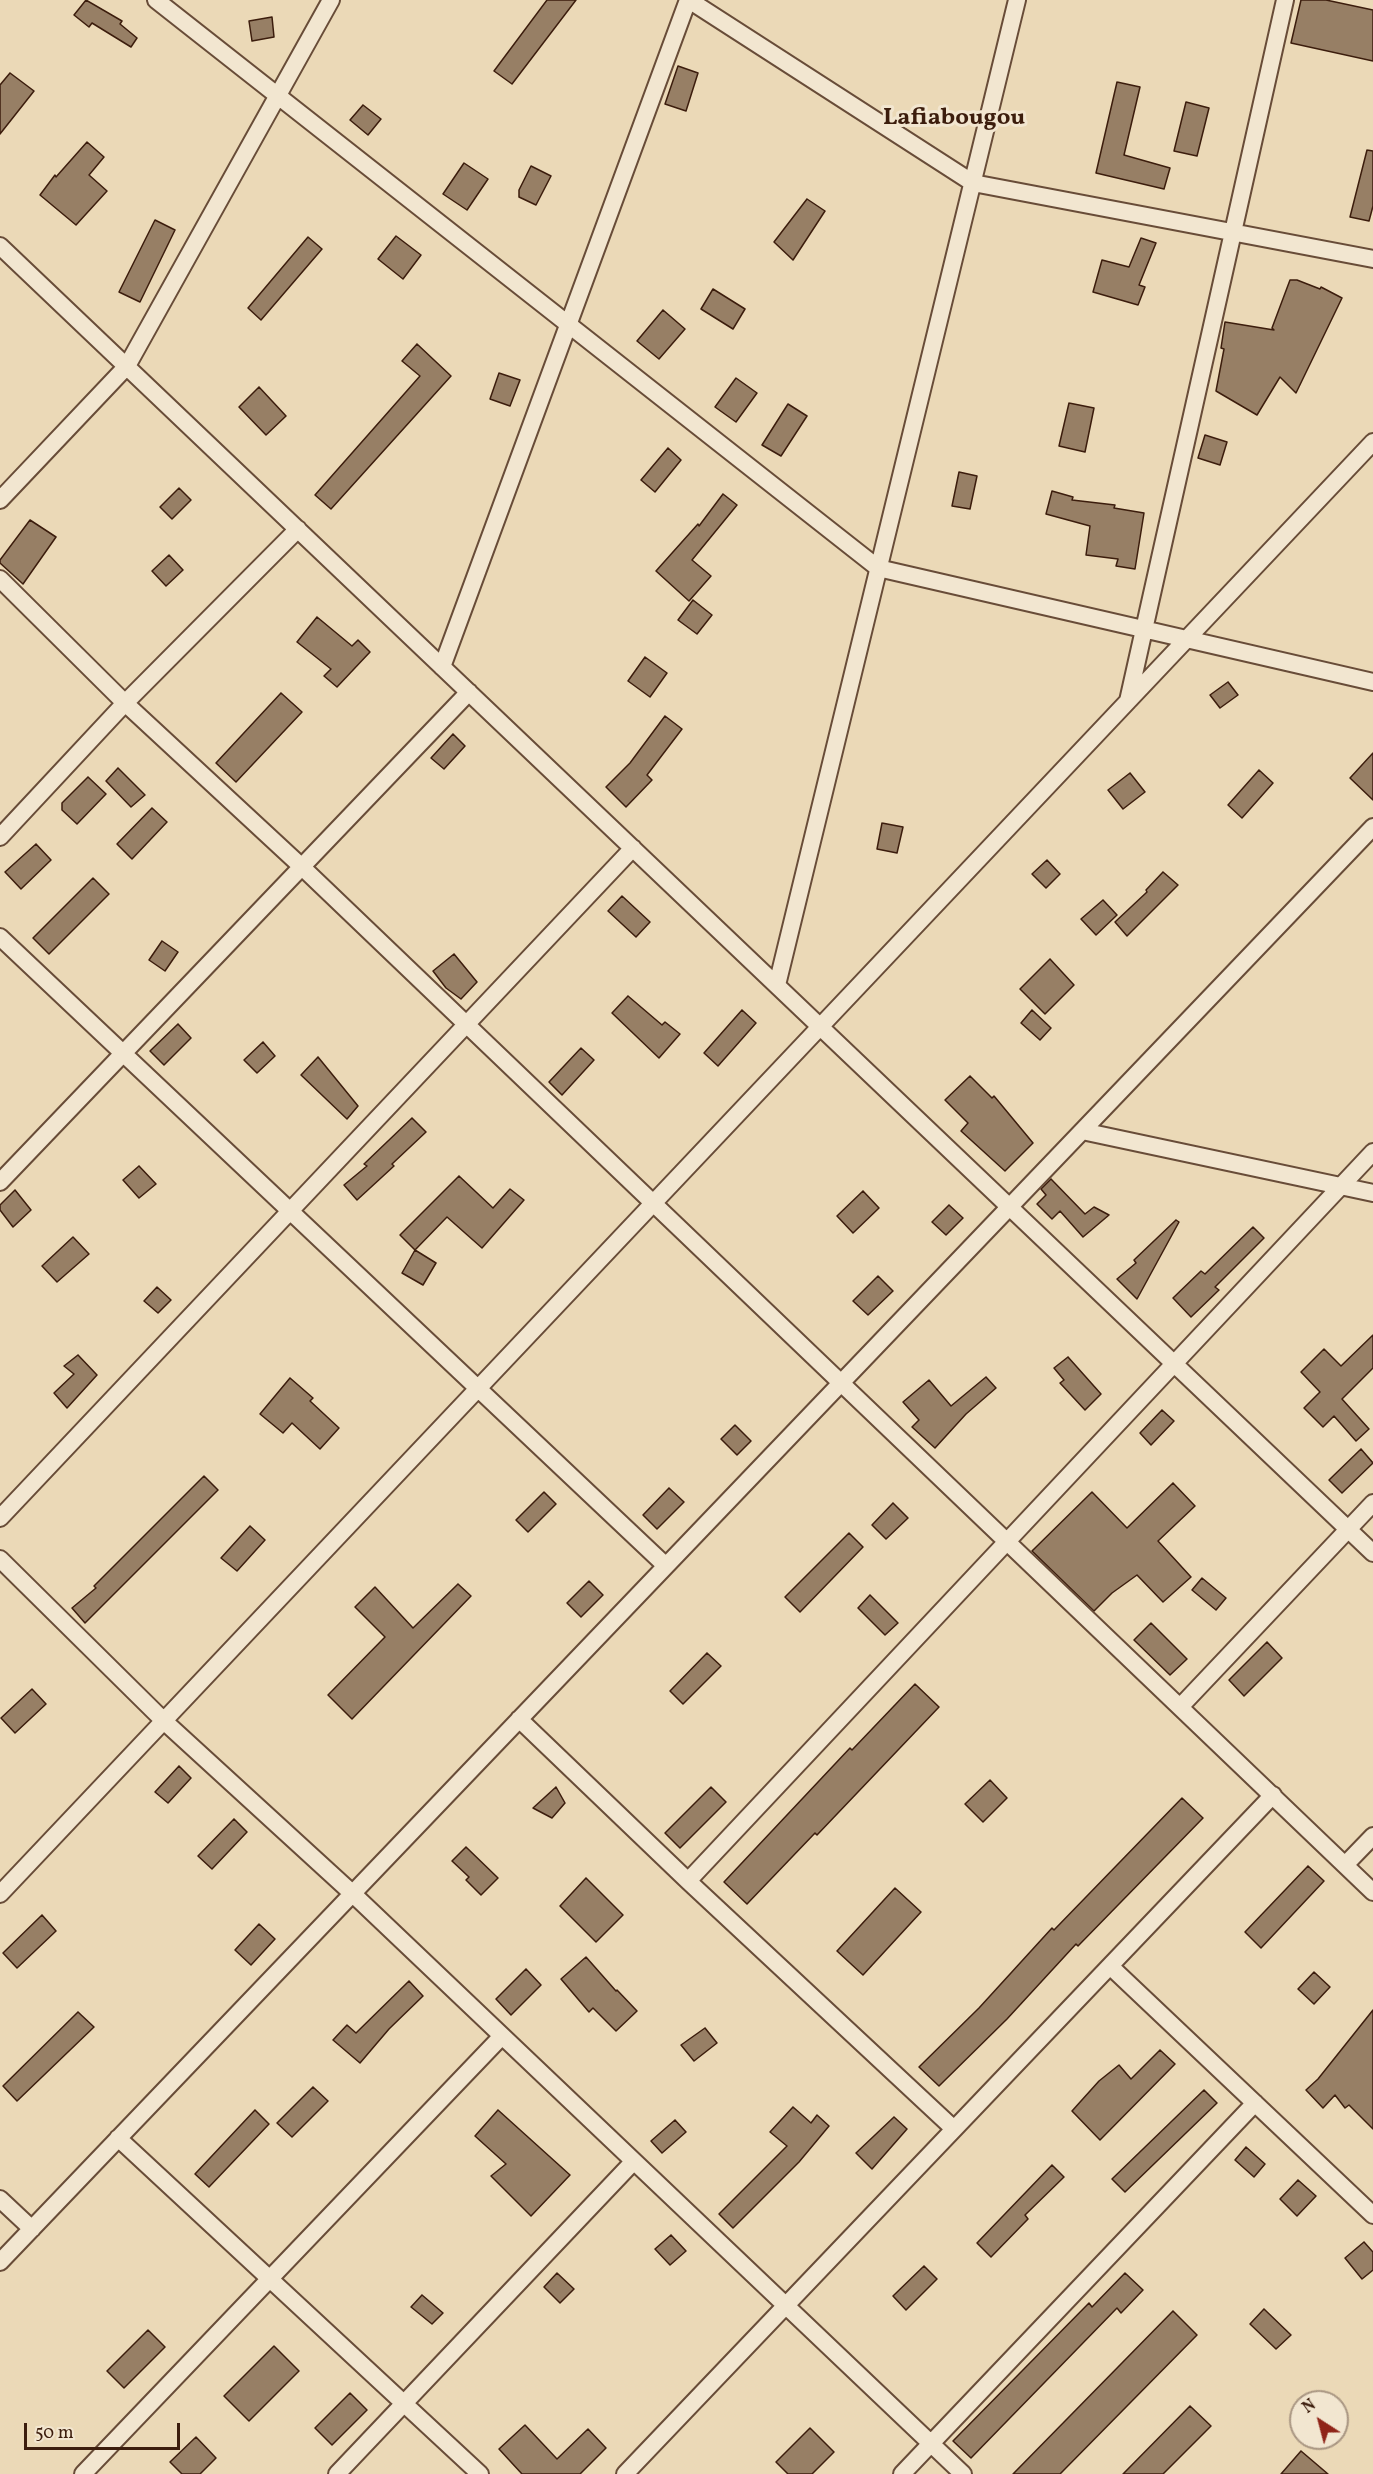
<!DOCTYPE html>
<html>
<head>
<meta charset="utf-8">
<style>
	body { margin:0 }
	#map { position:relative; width:1373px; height:2474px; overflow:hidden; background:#ebd9b7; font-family:Vollkorn,serif }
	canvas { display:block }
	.north { position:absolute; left:1289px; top:2390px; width:60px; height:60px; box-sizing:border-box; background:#f2e6d0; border:2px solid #a99682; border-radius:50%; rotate:324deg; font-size:16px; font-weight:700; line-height:24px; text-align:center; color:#3c1d0d }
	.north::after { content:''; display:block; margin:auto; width:21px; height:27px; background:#8f2418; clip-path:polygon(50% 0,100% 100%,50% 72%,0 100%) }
	.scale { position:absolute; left:24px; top:2423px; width:156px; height:27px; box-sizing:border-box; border:3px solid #3c1d0d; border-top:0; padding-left:8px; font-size:18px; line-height:21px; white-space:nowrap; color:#3c1d0d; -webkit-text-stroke:4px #f2e6d0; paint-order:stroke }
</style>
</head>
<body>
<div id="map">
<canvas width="1373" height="2474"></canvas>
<div class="north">N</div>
<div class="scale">50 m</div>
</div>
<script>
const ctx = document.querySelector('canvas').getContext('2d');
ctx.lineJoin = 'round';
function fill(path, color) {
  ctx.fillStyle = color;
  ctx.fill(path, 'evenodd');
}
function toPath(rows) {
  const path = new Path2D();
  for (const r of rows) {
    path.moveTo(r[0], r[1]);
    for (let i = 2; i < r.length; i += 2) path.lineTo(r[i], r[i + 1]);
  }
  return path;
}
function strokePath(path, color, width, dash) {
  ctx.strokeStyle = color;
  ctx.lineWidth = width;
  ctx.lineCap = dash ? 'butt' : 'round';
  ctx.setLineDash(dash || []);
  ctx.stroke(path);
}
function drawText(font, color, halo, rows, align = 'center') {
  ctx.font = font + ' Vollkorn,serif';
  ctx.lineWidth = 6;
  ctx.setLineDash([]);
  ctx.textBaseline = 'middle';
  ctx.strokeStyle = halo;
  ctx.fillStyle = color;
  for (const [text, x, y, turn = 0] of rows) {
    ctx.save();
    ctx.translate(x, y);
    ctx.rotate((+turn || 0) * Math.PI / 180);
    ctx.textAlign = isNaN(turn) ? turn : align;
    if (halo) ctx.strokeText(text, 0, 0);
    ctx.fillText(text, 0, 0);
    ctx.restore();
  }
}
const building = toPath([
	[86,0,122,21,120,24,137,38,131,47,92,23,89,27,74,15,86,0],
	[547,0,576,0,512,84,494,71,547,0],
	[1301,0,1326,0,1373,10,1373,61,1291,43,1301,0],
	[272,17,274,37,252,41,249,21,272,17],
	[678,66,698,73,686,111,665,104,678,66],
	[10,73,34,91,0,134,0,85,10,73],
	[1117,82,1140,87,1124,155,1170,168,1164,189,1096,173,1117,82],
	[1186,102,1209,108,1197,156,1174,151,1186,102],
	[363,105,381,119,368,135,350,120,363,105],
	[87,142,104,157,89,175,107,191,76,225,40,195,55,175,56,177,87,142],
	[1367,150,1373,151,1373,206,1369,221,1350,217,1367,150],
	[464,163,488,179,467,210,443,194,464,163],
	[531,166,551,176,536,205,519,197,519,190,531,166],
	[807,199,825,211,793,260,774,242,807,199],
	[155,220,175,230,140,302,119,292,155,220],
	[396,236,421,255,403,279,378,259,396,236],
	[308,237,322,249,261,320,248,308,308,237],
	[1141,238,1156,243,1139,285,1145,287,1138,305,1093,292,1102,260,1129,267,1141,238],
	[1290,280,1297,280,1320,289,1321,287,1342,298,1296,393,1280,377,1257,415,1216,391,1224,349,1221,348,1225,322,1274,330,1272,328,1290,280],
	[713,289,745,309,733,329,701,309,713,289],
	[663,310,685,329,659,359,637,341,663,310],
	[417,344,451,376,331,509,315,495,420,376,402,361,417,344],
	[499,373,520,380,510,406,490,399,499,373],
	[736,378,757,393,736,422,715,407,736,378],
	[259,387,286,416,266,435,239,407,259,387],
	[1069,403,1094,408,1085,452,1059,446,1069,403],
	[788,404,807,416,781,456,762,445,788,404],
	[1205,435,1227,442,1220,465,1198,458,1205,435],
	[668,448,681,460,655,492,641,480,668,448],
	[959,472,977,476,970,509,952,506,959,472],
	[179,488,191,500,172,519,160,507,179,488],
	[1052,491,1073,497,1072,500,1115,505,1114,508,1144,513,1135,569,1116,566,1118,559,1086,555,1090,526,1046,514,1052,491],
	[723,494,737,505,692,560,711,576,689,601,656,571,698,524,699,526,723,494],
	[30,520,56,537,23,584,0,563,0,560,30,520],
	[169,555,183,570,166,586,152,571,169,555],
	[693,600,712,615,697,634,678,620,693,600],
	[317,617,352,646,358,640,370,652,337,687,324,676,331,669,297,642,317,617],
	[645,657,667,673,650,697,628,681,645,657],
	[1228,682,1238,695,1220,708,1210,695,1228,682],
	[281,693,302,712,236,782,216,763,281,693],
	[665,716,682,729,647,775,652,780,626,807,606,787,630,763,665,716],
	[453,734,465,746,444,769,431,758,453,734],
	[1373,753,1373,800,1350,778,1373,753],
	[118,768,145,795,131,807,106,781,118,768],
	[1259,770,1273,783,1242,818,1228,805,1259,770],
	[1130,773,1145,792,1123,809,1108,790,1130,773],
	[88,777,106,794,77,824,62,810,62,803,88,777],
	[152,808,167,822,132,859,117,844,152,808],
	[882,823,903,827,897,853,877,849,882,823],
	[36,844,51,860,21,889,5,872,36,844],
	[1047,860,1060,874,1046,888,1032,874,1047,860],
	[1163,872,1178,885,1127,936,1115,922,1147,892,1146,890,1163,872],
	[93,878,109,894,49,954,33,938,93,878],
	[622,896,650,922,636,937,608,911,622,896],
	[1103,900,1117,915,1096,935,1081,919,1103,900],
	[162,941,178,952,165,971,149,960,162,941],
	[454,954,477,982,461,999,446,988,433,971,454,954],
	[1050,959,1074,985,1045,1014,1020,989,1050,959],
	[628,996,662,1025,665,1022,680,1034,659,1058,612,1013,628,996],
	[742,1010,756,1023,718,1066,704,1053,742,1010],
	[1032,1010,1051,1028,1040,1040,1021,1023,1032,1010],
	[178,1024,191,1038,164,1065,150,1051,178,1024],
	[263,1042,275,1056,257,1073,244,1060,263,1042],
	[581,1048,594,1060,562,1095,549,1082,581,1048],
	[318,1057,358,1106,347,1119,301,1075,318,1057],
	[970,1076,992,1098,994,1096,1033,1143,1005,1171,961,1131,968,1123,945,1100,970,1076],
	[412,1118,426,1132,392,1164,394,1166,357,1200,344,1185,367,1166,364,1164,412,1118],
	[139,1166,156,1184,139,1198,123,1180,139,1166],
	[459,1176,493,1208,510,1189,524,1200,482,1248,447,1217,415,1250,400,1235,459,1176],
	[1051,1179,1085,1214,1094,1207,1109,1215,1083,1237,1060,1211,1052,1219,1037,1204,1046,1195,1041,1189,1051,1179],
	[15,1190,31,1210,13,1227,0,1210,0,1205,15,1190],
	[863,1191,879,1208,853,1233,837,1216,863,1191],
	[949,1205,963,1218,946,1235,932,1222,949,1205],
	[1176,1220,1179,1222,1137,1299,1117,1279,1136,1263,1134,1260,1176,1220],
	[1253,1227,1264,1238,1215,1287,1219,1290,1191,1317,1173,1298,1201,1271,1205,1274,1253,1227],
	[73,1237,89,1254,57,1282,42,1266,73,1237],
	[415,1250,436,1263,423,1285,402,1273,415,1250],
	[878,1276,893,1291,868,1315,853,1301,878,1276],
	[157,1287,171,1300,158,1313,144,1301,157,1287],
	[1373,1335,1373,1368,1342,1399,1369,1429,1356,1441,1334,1416,1323,1427,1304,1408,1320,1392,1301,1372,1324,1349,1341,1366,1373,1335],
	[78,1355,97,1375,67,1408,54,1393,74,1374,64,1366,78,1355],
	[1068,1357,1101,1394,1085,1410,1060,1383,1064,1380,1054,1368,1068,1357],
	[986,1377,996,1388,966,1414,935,1448,912,1427,919,1420,903,1402,929,1380,951,1406,986,1377],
	[290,1378,313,1398,310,1401,339,1428,320,1449,292,1423,283,1433,260,1414,290,1378],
	[1162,1410,1174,1421,1151,1445,1140,1433,1162,1410],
	[735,1425,751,1441,737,1455,721,1439,735,1425],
	[1361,1449,1373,1463,1342,1493,1329,1480,1361,1449],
	[204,1476,218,1490,85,1623,72,1608,96,1588,94,1586,204,1476],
	[1173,1483,1195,1506,1158,1541,1191,1577,1163,1602,1137,1575,1112,1593,1094,1611,1032,1551,1092,1492,1127,1528,1173,1483],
	[669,1488,684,1502,657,1529,643,1515,669,1488],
	[544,1492,556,1504,528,1532,516,1520,544,1492],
	[893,1503,908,1518,886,1539,872,1525,893,1503],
	[250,1526,265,1540,237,1571,221,1558,250,1526],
	[849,1533,863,1547,800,1612,785,1597,849,1533],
	[1202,1578,1226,1598,1216,1610,1192,1590,1202,1578],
	[589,1581,603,1595,581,1617,567,1603,589,1581],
	[458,1584,471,1596,352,1719,328,1695,385,1637,355,1607,375,1587,413,1628,458,1584],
	[870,1595,898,1623,885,1635,858,1608,870,1595],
	[1151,1623,1187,1659,1170,1675,1134,1640,1151,1623],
	[1267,1642,1282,1658,1244,1696,1229,1680,1267,1642],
	[707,1653,721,1666,683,1704,670,1691,707,1653],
	[915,1684,939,1707,817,1835,815,1833,747,1904,724,1882,850,1748,852,1750,915,1684],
	[32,1689,46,1704,15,1733,1,1718,32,1689],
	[179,1766,191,1778,168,1803,155,1792,179,1766],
	[990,1780,1007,1798,983,1822,965,1804,990,1780],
	[556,1787,565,1803,552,1818,533,1808,556,1787],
	[711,1787,726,1802,680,1848,665,1833,711,1787],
	[1182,1798,1203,1818,1078,1946,1076,1944,1007,2019,939,2086,919,2067,979,2008,1052,1928,1054,1930,1182,1798],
	[234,1819,247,1832,212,1869,198,1856,234,1819],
	[466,1847,498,1878,481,1895,466,1880,469,1877,452,1861,466,1847],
	[1308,1866,1324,1881,1261,1948,1245,1932,1308,1866],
	[586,1878,623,1915,596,1942,560,1906,586,1878],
	[895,1888,921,1912,863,1975,837,1951,895,1888],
	[42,1915,56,1931,17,1968,3,1953,42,1915],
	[259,1924,275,1939,251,1965,235,1950,259,1924],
	[586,1957,616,1991,617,1990,637,2011,616,2031,593,2008,589,2012,561,1979,586,1957],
	[526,1969,541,1985,511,2015,496,1999,526,1969],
	[1314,1972,1330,1987,1314,2004,1298,1989,1314,1972],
	[409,1981,423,1996,389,2029,360,2063,333,2040,347,2025,356,2033,409,1981],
	[1373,2010,1373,2129,1349,2105,1345,2108,1335,2095,1323,2108,1306,2090,1318,2079,1373,2010],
	[78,2012,94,2027,17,2101,3,2086,78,2012],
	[705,2028,717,2043,694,2061,681,2045,705,2028],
	[1160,2050,1175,2064,1100,2140,1072,2111,1099,2081,1119,2065,1131,2079,1160,2050],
	[313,2087,328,2101,292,2137,277,2123,313,2087],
	[1204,2090,1217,2103,1125,2192,1112,2179,1204,2090],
	[793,2107,811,2123,817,2115,829,2126,799,2162,733,2228,719,2214,787,2146,770,2132,793,2107],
	[255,2110,269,2124,209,2187,195,2174,255,2110],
	[498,2110,570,2175,531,2216,491,2176,506,2164,475,2136,498,2110],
	[894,2117,907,2129,872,2169,856,2153,894,2117],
	[675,2120,686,2132,662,2153,651,2141,675,2120],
	[1246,2147,1265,2164,1254,2177,1235,2160,1246,2147],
	[1052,2165,1064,2177,1025,2215,1028,2219,991,2257,977,2243,1052,2165],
	[1298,2180,1316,2196,1297,2216,1280,2199,1298,2180],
	[671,2235,686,2251,670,2265,655,2249,671,2235],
	[1364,2242,1373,2252,1373,2270,1362,2279,1345,2258,1364,2242],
	[924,2266,937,2279,906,2310,893,2296,924,2266],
	[557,2273,574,2289,560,2303,544,2287,557,2273],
	[1125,2273,1143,2290,1121,2313,1117,2308,971,2458,953,2441,1089,2303,1092,2307,1125,2273],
	[422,2295,443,2313,432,2324,411,2307,422,2295],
	[1264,2309,1291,2335,1276,2349,1250,2324,1264,2309],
	[1173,2311,1197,2335,1060,2474,1013,2474,1173,2311],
	[148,2330,165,2347,124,2388,107,2371,148,2330],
	[274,2346,299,2371,249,2421,224,2396,274,2346],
	[350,2393,367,2410,332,2445,315,2428,350,2393],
	[1190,2406,1211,2426,1163,2474,1123,2474,1190,2406],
	[525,2425,557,2459,588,2429,606,2448,580,2474,522,2474,499,2449,525,2425],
	[810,2428,834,2452,812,2474,788,2474,776,2462,810,2428],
	[196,2437,216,2458,200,2474,182,2474,170,2462,196,2437],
	[1301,2451,1328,2474,1281,2474,1301,2451]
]);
const street = toPath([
	[156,0,878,568,1373,682],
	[689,0,973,183,1373,259],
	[0,246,1373,1553],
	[0,500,127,366,331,0],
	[0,579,125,703,302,867,1373,1892],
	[442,667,688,0],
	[1128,701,1285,0],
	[0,837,125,703,298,529],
	[0,937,666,1566],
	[777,985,1017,0],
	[1082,1131,1373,1193],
	[0,1182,469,692],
	[0,1518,633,848],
	[0,1559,165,1722,353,1894,963,2474],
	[1180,1707,1373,1503],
	[519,1719,688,1881,954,2129],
	[1345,1865,1373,1836],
	[688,1881,1373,1152],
	[0,1894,1373,442],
	[1110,1966,1373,2215],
	[118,2138,480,2474],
	[0,2199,32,2229],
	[0,2262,1373,827],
	[83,2474,502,2036],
	[337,2474,634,2161],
	[625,2474,1273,1795],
	[902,2474,1255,2103]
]);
const quarterNames = [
	["Lafiabougou",954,120]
];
fill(building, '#977f65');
strokePath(building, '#3c1d0d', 1.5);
strokePath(street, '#684c38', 20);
strokePath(street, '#f2e6d0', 16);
drawText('bold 24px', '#3c1d0d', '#f2e6d0', quarterNames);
</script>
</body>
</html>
